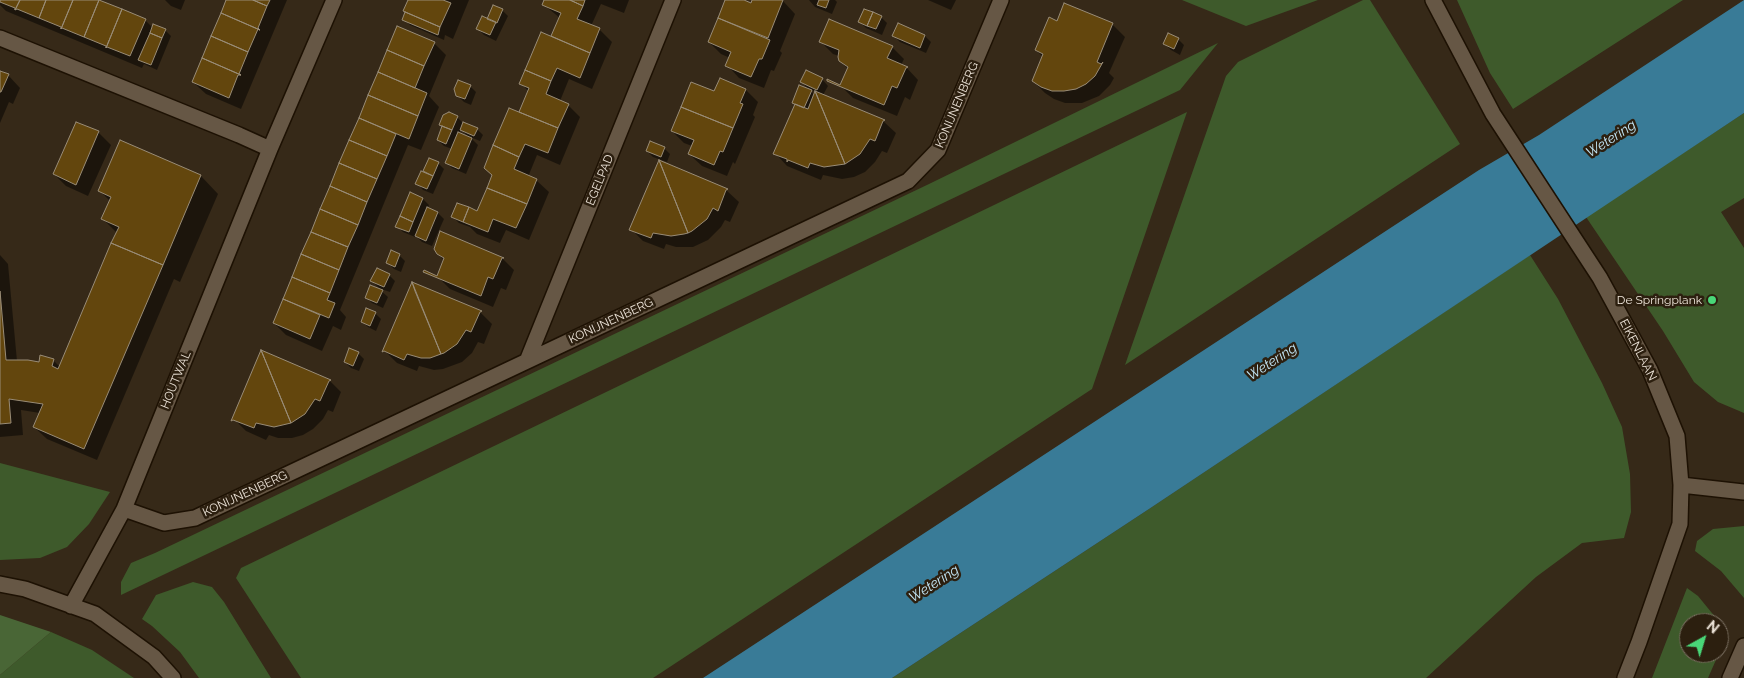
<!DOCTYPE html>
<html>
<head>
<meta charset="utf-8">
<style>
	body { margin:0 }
	#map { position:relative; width:1744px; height:678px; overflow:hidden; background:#362918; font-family:Raleway,sans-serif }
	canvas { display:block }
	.north { position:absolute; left:1679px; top:613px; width:50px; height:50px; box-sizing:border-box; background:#2c1f0f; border:1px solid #796e60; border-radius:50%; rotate:39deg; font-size:14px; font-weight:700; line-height:20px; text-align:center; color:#ede4d9 }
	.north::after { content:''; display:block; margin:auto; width:18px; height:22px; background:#49d778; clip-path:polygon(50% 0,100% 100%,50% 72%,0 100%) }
</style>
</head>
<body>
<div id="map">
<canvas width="1744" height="678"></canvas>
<div class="north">N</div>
</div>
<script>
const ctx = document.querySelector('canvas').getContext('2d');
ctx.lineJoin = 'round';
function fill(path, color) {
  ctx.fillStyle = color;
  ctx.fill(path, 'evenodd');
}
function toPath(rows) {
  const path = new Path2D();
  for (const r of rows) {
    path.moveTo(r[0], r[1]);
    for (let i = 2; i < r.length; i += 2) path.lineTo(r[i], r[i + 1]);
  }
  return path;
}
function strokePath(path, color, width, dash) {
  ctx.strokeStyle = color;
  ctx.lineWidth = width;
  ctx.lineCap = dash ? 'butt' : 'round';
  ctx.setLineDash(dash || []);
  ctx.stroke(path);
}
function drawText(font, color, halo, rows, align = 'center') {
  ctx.font = font + ' Raleway,sans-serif';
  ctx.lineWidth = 5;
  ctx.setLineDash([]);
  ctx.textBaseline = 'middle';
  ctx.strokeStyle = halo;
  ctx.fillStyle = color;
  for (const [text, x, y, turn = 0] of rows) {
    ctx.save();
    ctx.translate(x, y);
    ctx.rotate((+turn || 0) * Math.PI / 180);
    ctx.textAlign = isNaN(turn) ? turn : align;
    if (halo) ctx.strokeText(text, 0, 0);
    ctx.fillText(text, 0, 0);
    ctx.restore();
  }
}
const green = toPath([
	[1182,0,1318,0,1246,26],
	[1363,0,1370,0,1460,144,1125,365,1226,76,1238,62],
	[1457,0,1683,0,1513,109,1490,73],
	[1218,43,1180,90,121,595,121,582,131,563,155,553,929,184],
	[1187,112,1092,389,653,678,301,678,236,578,241,568],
	[1744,113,1744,198,1721,212,1744,248,1744,413,1718,402,1694,382,1663,331,1586,217],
	[1530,255,1558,299,1602,383,1622,427,1630,474,1631,512,1624,538,1582,543,1536,577,1426,678,892,678,1149,509],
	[0,463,110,492,89,524,67,547,40,558,0,560],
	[1744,526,1744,598,1721,571,1695,551,1697,541,1713,529],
	[193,582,212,587,224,602,271,678,199,678,180,652,152,626,142,619,156,595],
	[1687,588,1698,596,1716,618,1728,635,1719,652,1719,623,1689,623,1689,653,1719,653,1708,678,1652,678],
	[51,632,92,650,134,678,0,678,0,675]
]);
const forest = toPath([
	[0,615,51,632,0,675]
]);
const water = toPath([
	[1744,0,1744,113,1149,509,892,678,703,678,1479,170,1539,135]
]);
const shadow = toPath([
	[0,0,97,0,145,20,153,28,165,30,171,36,157,70,144,64,142,68,6,11,0,5],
	[165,0,185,0,181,10,171,6],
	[228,0,287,0,241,109,206,94,193,82],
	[409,0,469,0,453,39,445,35,444,40,410,25,404,19,407,13,405,11],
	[546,0,629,0,624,13,601,4,591,26,599,29,612,42,592,89,569,79,560,101,568,105,580,117,560,165,537,155,528,177,536,180,549,192,529,240,506,230,500,243,477,234,470,227,459,223,453,217,478,213,529,92,521,83,551,38,560,18,544,5],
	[727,0,741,0,752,4,754,0,779,0,783,1,795,14,780,51,782,53,774,71,771,70,764,88,739,78,727,65,730,58,721,54,709,42],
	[809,0,835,0,837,2,832,14,815,7],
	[928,0,956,0,951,10],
	[502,10,508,16,496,41,484,35,478,29],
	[881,17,887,23,882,35,866,28,860,22],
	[1058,22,1112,24,1125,37,1109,73,1114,78,1110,85,1099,96,1082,103,1065,103,1054,99,1045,93,1033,81,1043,57,1036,50],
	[397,28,434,43,446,55,429,96,439,107,421,150,408,145,340,310,346,317,341,330,333,326,322,351,286,335,274,323],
	[894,36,925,36,931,42,926,53,900,42],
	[1178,39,1184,45,1180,55,1171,50,1165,44],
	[821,42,892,47,904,59,901,65,906,67,918,80,910,100,905,97,897,116,853,98,841,86,848,69,840,61,839,56,833,54],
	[0,72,8,75,20,88,13,104,9,102,0,123],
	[822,79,828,86,823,95,883,121,896,133,887,153,882,151,875,162,865,172,854,177,842,179,823,175,821,180,787,166,775,153,811,91,815,95,816,92,808,89,802,82],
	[720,80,746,90,758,102,753,115,755,117,735,164,733,162,727,176,702,166,689,154,692,146,684,143,672,131,715,93],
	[470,86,476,92,471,105,464,102,457,95],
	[457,117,463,123,477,129,483,135,480,141,470,137,478,145,466,174,452,168,446,162,452,149,444,146,438,140],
	[461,129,469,138,459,133],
	[98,132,111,145,88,196,66,186,54,174],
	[121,142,201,176,218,194,180,282,174,279,97,460,47,439,34,427,40,413,21,410,23,435,0,437,0,255,8,264,17,361,39,363,53,360,60,367,117,233,103,219,110,201,100,191],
	[664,148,670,154,667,162,653,157,647,151],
	[430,159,438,163,444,169,433,194,423,190,417,183,424,173],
	[659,162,726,190,739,202,730,222,725,220,721,227,708,240,693,247,676,247,666,244,664,249,643,241,631,229],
	[411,194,423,199,429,205,427,209,438,213,444,219,432,246,422,242,416,236,415,237,403,232,397,226],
	[438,254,502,258,514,270,506,290,501,288,493,307,450,289,438,277,444,260],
	[399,255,405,261,401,272,394,269,388,263],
	[389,275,395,281,390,292,378,288,388,297,383,308,372,303,366,297,382,291,372,281],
	[412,283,480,312,492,324,484,344,478,342,472,353,462,362,443,369,434,370,419,366,417,371,397,363,384,350],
	[375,313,381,319,376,331,368,327,362,321],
	[358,353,364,359,359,371,351,368,345,362],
	[329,380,341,392,333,412,328,410,323,419,313,429,303,435,292,438,278,438,269,435,266,440,246,431,234,419]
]);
const building = toPath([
	[0,0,20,0,15,10,15,8,0,2,0,0],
	[20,0,46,0,39,18,17,9,15,10,20,0],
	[46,0,73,0,61,29,61,27,39,18,46,0],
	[73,0,99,0,84,37,62,28,61,29,73,0],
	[99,0,122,9,106,48,106,46,84,37,99,0],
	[226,0,253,0,267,6,258,28,260,30,221,13,226,0],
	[253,0,270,0,267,6,253,0],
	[408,0,443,0,451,3,440,27,403,11,408,0],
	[544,0,570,0,583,6,577,19,600,28,590,53,551,36,561,13,542,5,544,0],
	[570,0,585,0,583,6,570,0],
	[725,0,744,0,751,3,752,0,783,0,768,38,718,18,725,0],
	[819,0,829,0,826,8,817,5,819,0],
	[1064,3,1113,23,1097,62,1101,64,1103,62,1095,76,1086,84,1076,89,1064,91,1052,91,1041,87,1032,81,1043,54,1035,50,1049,17,1057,21,1064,3],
	[493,5,503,9,497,23,487,19,493,5],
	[122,9,146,19,130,56,107,47,106,48,122,9],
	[864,9,873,12,867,26,858,22,864,9],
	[405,12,440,27,438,35,402,20,405,12],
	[873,12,882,16,876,29,867,26,873,12],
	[221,13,260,30,258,29,248,52,211,36,221,13],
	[482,16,496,22,490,35,476,29,482,16],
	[718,18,770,40,762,59,759,59,751,77,725,66,731,52,708,42,718,18],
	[829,19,893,46,887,58,908,67,906,68,897,88,892,86,884,105,827,81,827,79,840,85,848,67,839,61,838,57,839,50,819,42,829,19],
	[898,23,925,35,920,48,892,36,898,23],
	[153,24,166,29,162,38,150,33,153,24],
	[397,26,435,42,424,66,387,50,397,26],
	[541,32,590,53,580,78,557,68,551,81,525,70,541,32],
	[150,33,162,38,151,65,138,60,150,33],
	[1168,33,1179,38,1174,49,1163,44,1168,33],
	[211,36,248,52,239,74,241,75,202,58,211,36],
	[387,50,424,66,415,88,378,72,387,50],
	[202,58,241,75,238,75,229,98,192,82,202,58],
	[525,70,551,81,546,94,569,104,558,128,519,112,529,88,519,84,525,70],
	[806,70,823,78,817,90,800,82,806,70],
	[0,71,9,74,1,92,0,92,0,71],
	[378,72,427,93,418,116,368,95,378,72],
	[720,78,746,89,740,103,743,104,733,128,681,107,691,82,714,91,720,78],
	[458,80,471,85,465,99,456,96,454,89,458,80],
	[799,85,812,90,804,108,792,103,799,85],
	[815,91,885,120,883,121,875,141,870,139,860,154,845,164,815,91],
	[815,91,845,164,824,167,810,163,808,168,788,160,787,162,787,159,773,154,795,104,808,109,815,91],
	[368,95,418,116,409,139,359,118,368,95],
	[681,107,733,128,723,152,720,151,714,165,688,154,694,140,671,131,681,107],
	[509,108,558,128,548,153,525,144,519,157,493,145,509,108],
	[449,112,458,116,452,130,439,125,443,115,449,112],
	[359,118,396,134,387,156,349,140,359,118],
	[76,122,99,131,76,185,53,174,76,122],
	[463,122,478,128,474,136,460,130,463,122],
	[442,126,452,130,446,144,437,140,442,126],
	[458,132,472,138,459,169,445,163,458,132],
	[120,140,201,175,163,265,111,243,119,227,101,219,111,197,98,191,120,140],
	[349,140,387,156,377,179,339,163,349,140],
	[650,141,665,147,661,157,646,151,650,141],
	[493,145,519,157,514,169,537,179,527,204,487,188,492,175,484,168,493,145],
	[429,158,439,162,433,176,423,171,429,158],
	[659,160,688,233,684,234,671,236,653,233,651,238,629,230,659,160],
	[659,160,728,189,726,190,718,211,713,208,707,219,692,231,688,233,659,160],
	[339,163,377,179,367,202,330,186,339,163],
	[421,171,433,176,427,189,415,184,421,171],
	[330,186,367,202,358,225,320,209,330,186],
	[487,188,527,204,516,228,493,219,488,232,463,222,469,207,477,211,487,188],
	[410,192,423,198,413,222,400,216,410,192],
	[457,203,469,207,463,222,451,217,457,203],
	[427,207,438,212,426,241,415,236,427,207],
	[320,209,358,225,348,247,311,232,320,209],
	[400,216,413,222,409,232,395,227,400,216],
	[440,231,504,258,502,258,493,279,488,277,481,296,423,272,424,270,437,276,444,258,437,254,434,249,440,231],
	[311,232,348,247,339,270,301,254,311,232],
	[111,243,163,265,84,449,33,427,43,404,9,399,11,423,0,424,0,291,6,360,28,360,39,362,40,355,54,359,52,366,58,369,111,243],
	[391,250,400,254,395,267,386,263,391,250],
	[301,254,339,270,330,293,292,277,301,254],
	[377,268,390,274,384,287,370,281,377,268],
	[292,277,330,293,327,300,335,303,329,318,283,299,292,277],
	[412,282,415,291,441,354,430,358,421,358,407,354,404,360,384,351,382,352,412,282],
	[412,282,482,311,480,312,471,332,466,330,457,344,444,353,441,354,412,282],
	[370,285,383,290,377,303,365,298,370,285],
	[283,299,320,315,310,339,273,323,283,299],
	[366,308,376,312,370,326,361,322,366,308],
	[349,348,359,352,353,366,344,362,349,348],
	[261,350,331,380,329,381,320,401,315,399,305,414,291,423,261,350],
	[261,350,291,423,274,427,256,423,254,428,233,420,231,421,261,350]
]);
const minor = toPath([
	[1433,0,1493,114,1600,278,1650,370,1677,436,1681,485,1680,524,1639,642,1625,678],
	[0,38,239,135,270,149],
	[527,361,673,0],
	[1681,485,1744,492],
	[124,509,164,523,195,518,908,181,938,150,1001,0],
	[0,584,25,589,95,614,154,657,173,678],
	[71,606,124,509,270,149,334,0],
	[1730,678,1744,646]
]);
const markers = [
	[1712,300,5,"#49d778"]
];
const streetNames = [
	["KONIJNENBERG",957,105,-67],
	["EGELPAD",600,180,-68],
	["KONIJNENBERG",611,321,-25],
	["EIKENLAAN",1638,350,63],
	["HOUTWAL",176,380,-68],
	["KONIJNENBERG",245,494,-25]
];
const poiNames = [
	["De Springplank",1702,300]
];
const waterNames = [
	["Wetering",1611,139,-33],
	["Wetering",1272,362,-33],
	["Wetering",934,584,-33]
];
fill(green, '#3e5a2b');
fill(forest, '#496636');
fill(water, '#397b97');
fill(shadow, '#0007');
fill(building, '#63460d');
strokePath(building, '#998c77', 1);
strokePath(minor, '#1d1103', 18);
strokePath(minor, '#665745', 15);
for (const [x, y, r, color] of markers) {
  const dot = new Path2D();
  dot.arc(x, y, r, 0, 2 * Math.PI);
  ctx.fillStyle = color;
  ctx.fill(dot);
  strokePath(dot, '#2c1f0f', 2);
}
drawText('12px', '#ede4d9', '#2c1f0f', streetNames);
drawText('12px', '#ede4d9', '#2c1f0f', poiNames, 'right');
drawText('italic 14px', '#c5e9fa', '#2c1f0f', waterNames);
</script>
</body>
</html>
